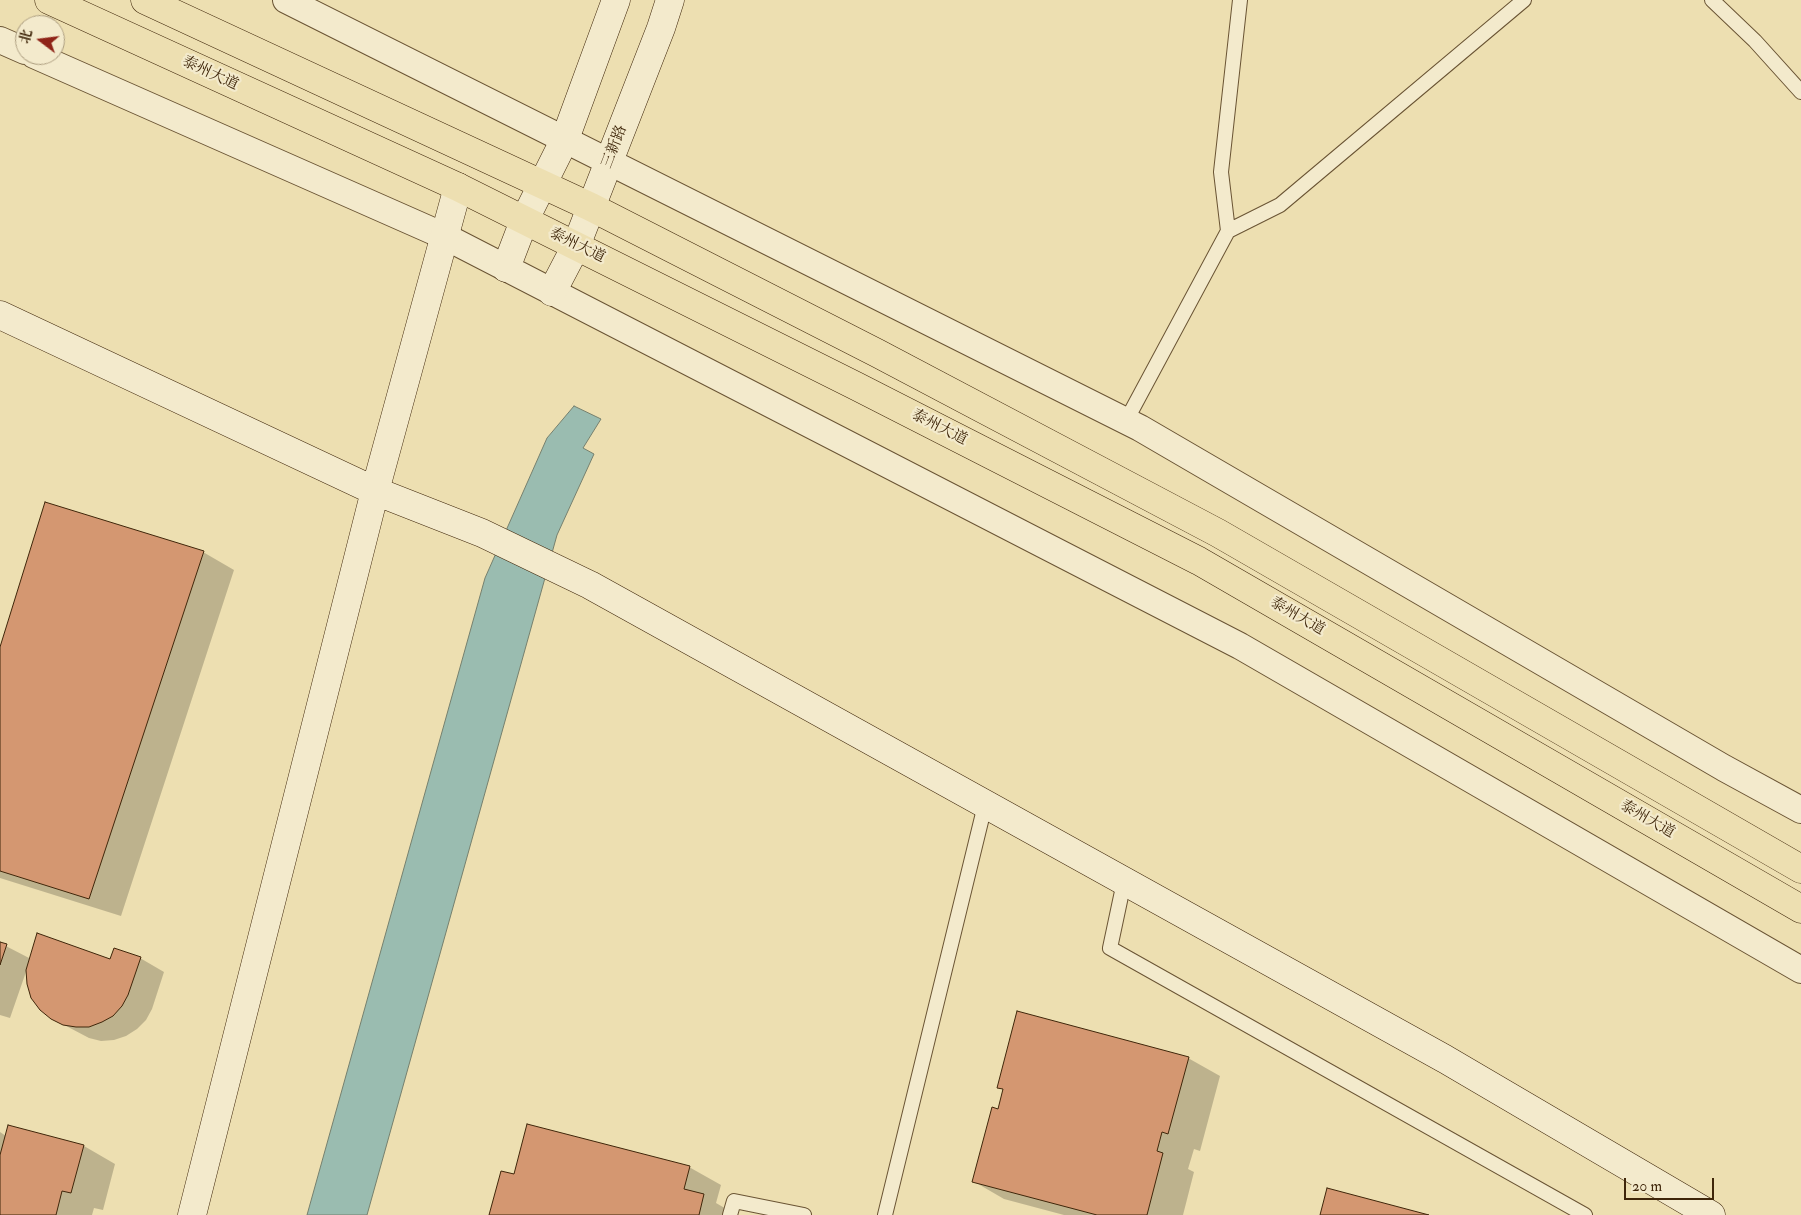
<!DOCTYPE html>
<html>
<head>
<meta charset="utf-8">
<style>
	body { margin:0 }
	#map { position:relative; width:1801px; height:1215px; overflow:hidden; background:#eddfb1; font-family:"IM FELL Double Pica","Noto Serif SC",serif }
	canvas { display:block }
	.north { position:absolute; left:15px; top:15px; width:50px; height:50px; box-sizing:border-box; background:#f3eacc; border:1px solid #ab9c7e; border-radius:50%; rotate:285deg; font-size:14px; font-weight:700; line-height:20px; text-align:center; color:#3f260a }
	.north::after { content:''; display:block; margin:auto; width:18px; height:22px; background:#8f2418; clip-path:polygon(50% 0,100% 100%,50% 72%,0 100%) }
	.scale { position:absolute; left:1624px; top:1178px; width:90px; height:22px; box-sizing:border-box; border:2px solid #3f260a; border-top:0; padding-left:6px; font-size:15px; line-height:18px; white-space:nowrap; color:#3f260a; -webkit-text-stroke:4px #f3eacc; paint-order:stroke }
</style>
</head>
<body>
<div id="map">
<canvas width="1801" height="1215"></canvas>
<div class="north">北</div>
<div class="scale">20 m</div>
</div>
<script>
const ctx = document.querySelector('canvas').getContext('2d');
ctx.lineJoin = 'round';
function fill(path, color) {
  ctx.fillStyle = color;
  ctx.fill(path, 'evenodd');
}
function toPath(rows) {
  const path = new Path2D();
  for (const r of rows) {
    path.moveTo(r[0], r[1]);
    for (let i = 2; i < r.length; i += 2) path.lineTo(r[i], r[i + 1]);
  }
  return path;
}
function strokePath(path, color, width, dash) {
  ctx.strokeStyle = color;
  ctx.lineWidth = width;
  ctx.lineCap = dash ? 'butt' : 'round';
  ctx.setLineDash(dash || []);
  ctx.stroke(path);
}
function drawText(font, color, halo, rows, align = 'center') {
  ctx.font = font + ' "IM FELL Double Pica","Noto Serif SC",serif';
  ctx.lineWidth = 4.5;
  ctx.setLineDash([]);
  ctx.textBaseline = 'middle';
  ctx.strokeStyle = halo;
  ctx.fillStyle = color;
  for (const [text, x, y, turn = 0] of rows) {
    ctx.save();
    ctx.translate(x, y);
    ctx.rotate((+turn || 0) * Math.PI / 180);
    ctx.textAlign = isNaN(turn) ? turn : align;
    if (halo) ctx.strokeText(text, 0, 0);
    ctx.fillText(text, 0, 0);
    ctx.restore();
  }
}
const water = toPath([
	[574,406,601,419,583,448,594,454,557,535,367,1215,307,1215,485,578,547,438,574,406]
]);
const shadow = toPath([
	[203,552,234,570,121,916,0,878,0,651],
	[0,943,31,959,110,961,140,958,164,972,152,1009,146,1020,137,1029,126,1036,114,1040,101,1041,89,1038,51,1018,27,969,10,1018,0,1015],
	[1188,1058,1220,1076,1200,1151,1194,1149,1188,1169,1194,1172,1183,1215,1064,1215,1004,1199,973,1181,999,1110,1004,1090,998,1087],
	[0,1132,6,1136,84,1146,115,1164,103,1210,94,1208,92,1215,0,1215],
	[689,1167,721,1185,716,1203,735,1214,735,1215,491,1215,515,1176]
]);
const building = toPath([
	[45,502,204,551,89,899,0,871,0,647,45,502],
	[37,933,110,959,114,948,141,957,128,995,122,1006,113,1016,102,1022,89,1027,76,1027,63,1025,51,1019,40,1010,31,998,27,984,26,970,37,933],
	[0,942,7,944,0,965,0,942],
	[1017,1011,1189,1057,1168,1134,1162,1132,1157,1151,1163,1153,1147,1215,1097,1215,972,1182,992,1107,998,1109,1003,1089,997,1088,1017,1011],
	[527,1124,690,1166,684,1189,704,1194,699,1215,489,1215,501,1171,514,1174,527,1124],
	[8,1125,84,1145,71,1193,62,1191,56,1215,0,1215,0,1155,8,1125],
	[1327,1188,1429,1215,1320,1215,1327,1188]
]);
const lane = toPath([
	[1712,0,1755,41,1801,92],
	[1228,231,1221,172,1240,0],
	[1126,421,1228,231,1280,205,1524,0],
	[1124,882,1110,948,1585,1215],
	[730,1215,734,1201,804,1215],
	[885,1215,985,805]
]);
const street = toPath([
	[286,0,1140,428,1724,768,1801,810],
	[0,40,25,51],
	[34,55,444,236,1240,646,1801,970]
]);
const secondary = toPath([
	[506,268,524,221,565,139,616,0],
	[552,292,576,246,661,28,670,0],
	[0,315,375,491,482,533,590,585,1445,1059,1711,1215],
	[192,1215,375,491,458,187]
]);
const highway = toPath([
	[49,0,458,187,856,386,1199,561,1801,909],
	[145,0,591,207,877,353,1218,533,1801,869]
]);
const streetNames = [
	["泰州大道",210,74,25],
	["三新路",615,147,-69],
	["泰州大道",577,246,26],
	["泰州大道",939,428,27],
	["泰州大道",1297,617,30],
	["泰州大道",1647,820,30]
];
fill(water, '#9abcb0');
strokePath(water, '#76806e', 1);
fill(shadow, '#0003');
fill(building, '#d49771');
strokePath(building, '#3f260a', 1);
strokePath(lane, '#6a5434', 16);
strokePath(street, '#6a5434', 28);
strokePath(secondary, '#3f260a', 29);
strokePath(highway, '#3f260a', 29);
strokePath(lane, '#f3eacc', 14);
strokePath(street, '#f3eacc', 26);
strokePath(secondary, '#f3eacc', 28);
strokePath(highway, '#eddfb1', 28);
drawText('15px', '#3f260a', '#f3eacc', streetNames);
</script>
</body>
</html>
